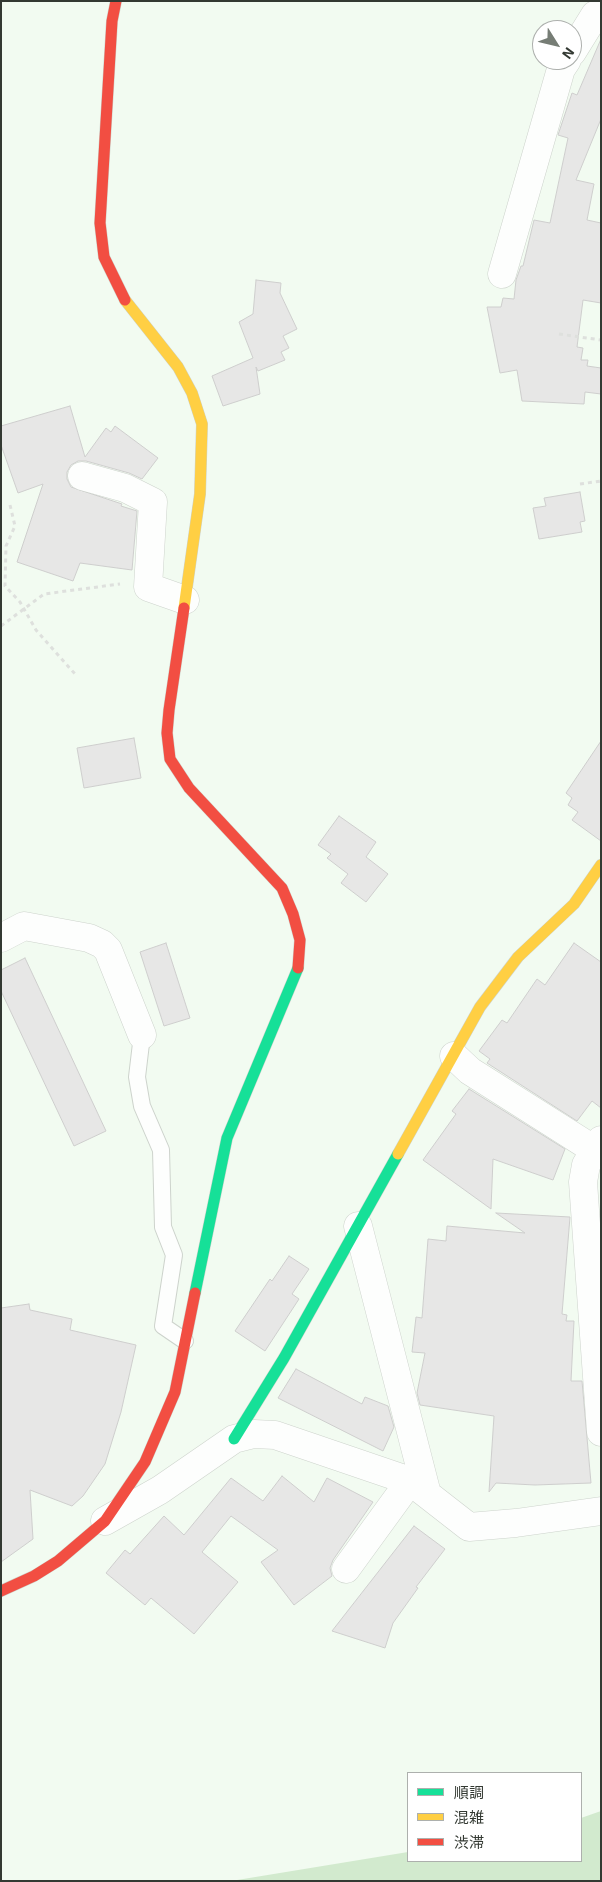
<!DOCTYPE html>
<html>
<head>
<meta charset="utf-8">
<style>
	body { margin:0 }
	#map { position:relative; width:602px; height:1882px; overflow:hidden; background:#f2fbf1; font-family:"Exo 2","Noto Sans JP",sans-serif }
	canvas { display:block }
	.frame { position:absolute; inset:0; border:2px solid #333932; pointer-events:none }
	.legend { position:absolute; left:407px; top:1772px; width:175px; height:90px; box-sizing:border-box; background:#fff; border:1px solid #adb0ad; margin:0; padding:6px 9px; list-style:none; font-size:15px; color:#333932 }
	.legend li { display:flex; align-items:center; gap:10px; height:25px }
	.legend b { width:25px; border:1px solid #adb0ad }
	.north { position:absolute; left:532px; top:20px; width:50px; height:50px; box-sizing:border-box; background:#fff; border:1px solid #adb0ad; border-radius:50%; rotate:126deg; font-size:14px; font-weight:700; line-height:20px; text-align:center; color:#333932 }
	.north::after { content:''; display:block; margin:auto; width:18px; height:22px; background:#767d75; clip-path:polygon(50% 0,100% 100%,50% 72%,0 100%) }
</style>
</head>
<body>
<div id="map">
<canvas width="602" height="1882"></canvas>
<div class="frame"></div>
<ul class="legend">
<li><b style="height:6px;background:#16e098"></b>順調</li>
<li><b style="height:6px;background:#ffcf43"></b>混雑</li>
<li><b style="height:6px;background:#f24e42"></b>渋滞</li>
</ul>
<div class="north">N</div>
</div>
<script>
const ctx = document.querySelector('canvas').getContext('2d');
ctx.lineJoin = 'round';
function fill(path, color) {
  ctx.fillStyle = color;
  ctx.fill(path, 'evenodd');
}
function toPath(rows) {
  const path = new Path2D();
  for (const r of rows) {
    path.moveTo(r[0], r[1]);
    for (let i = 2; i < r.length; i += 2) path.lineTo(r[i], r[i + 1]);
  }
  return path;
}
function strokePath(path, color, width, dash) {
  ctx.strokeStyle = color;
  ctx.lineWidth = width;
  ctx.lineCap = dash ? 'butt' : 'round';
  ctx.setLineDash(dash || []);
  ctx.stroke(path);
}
const green = toPath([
	[601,1811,601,1881,231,1881,408,1852,408,1861,581,1861,581,1818]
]);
const building = toPath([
	[601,39,601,119,576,180,594,184,587,220,601,223,601,303,583,300,577,347,583,348,581,360,588,360,587,366,601,368,601,394,585,392,584,404,522,401,517,370,500,373,487,307,501,307,503,298,514,299,516,280,521,266,523,266,534,220,550,223,568,138,558,135,572,93,577,95,601,39],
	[256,280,281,283,280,293,297,329,283,336,289,348,281,352,285,360,258,371,256,367,260,394,223,406,212,376,253,358,239,322,253,314,256,280],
	[70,406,85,457,106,428,111,432,115,426,158,458,142,479,129,473,86,461,78,461,71,465,67,472,67,479,71,487,122,504,121,506,137,511,132,570,80,563,73,581,17,562,43,484,18,493,1,445,1,426,70,406],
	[580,492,585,521,580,522,582,532,539,539,533,508,546,506,544,498,580,492],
	[134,738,141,778,84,788,77,748,134,738],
	[601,741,601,841,572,820,578,812,568,805,572,798,566,793,601,741],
	[339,816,376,842,366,857,388,874,366,902,341,883,348,874,327,858,331,854,318,845,339,816],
	[166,943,190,1018,164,1026,140,952,166,943],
	[574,943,601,962,601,1108,592,1101,577,1121,487,1063,490,1059,479,1051,502,1020,507,1023,537,979,545,985,574,943],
	[25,958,106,1131,74,1146,1,991,1,970,25,958],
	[469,1089,565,1149,553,1180,493,1159,491,1209,423,1160,456,1114,452,1111,469,1089],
	[496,1213,570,1217,562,1314,567,1315,566,1321,574,1321,571,1381,582,1381,591,1483,535,1485,496,1483,489,1492,494,1416,420,1405,417,1393,425,1353,412,1352,416,1317,422,1318,428,1239,446,1241,447,1226,525,1233,496,1213],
	[289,1256,309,1269,292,1294,299,1299,265,1351,235,1331,270,1279,272,1281,289,1256],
	[29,1304,30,1310,72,1319,70,1330,136,1345,121,1412,105,1464,83,1496,72,1506,30,1490,33,1539,1,1562,1,1308,29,1304],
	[296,1369,362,1404,365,1397,388,1406,394,1427,383,1451,278,1398,296,1369],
	[282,1476,314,1502,327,1478,373,1502,333,1560,330,1568,332,1576,294,1605,261,1562,278,1550,231,1516,202,1552,238,1582,194,1634,151,1598,145,1605,106,1573,125,1550,130,1554,164,1516,184,1535,231,1478,263,1501,282,1476],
	[414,1526,445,1549,416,1587,418,1588,393,1623,385,1648,332,1631,414,1526]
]);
const path = toPath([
	[559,334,601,340],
	[580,484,601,481],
	[10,505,15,526,6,546,5,586,20,602,36,630,75,674],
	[1,626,44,594,120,584]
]);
const lane = toPath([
	[142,1035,137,1077,142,1106,161,1150,163,1227,174,1255,163,1326,185,1341]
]);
const street = toPath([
	[572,52,595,15,601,18],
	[502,274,561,69,567,60],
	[82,476,125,488,153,502,148,587,185,600],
	[1,938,24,926,89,938,102,944,108,950,142,1035],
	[454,1056,470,1071,601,1154],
	[601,1140,586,1165,583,1182,601,1432],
	[358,1226,427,1494],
	[105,1521,160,1490,234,1439,254,1434,275,1435,410,1481,469,1527,516,1523,601,1511],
	[346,1569,410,1481]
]);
const fast = toPath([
	[195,1293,227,1138,298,968],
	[234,1439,284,1358,398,1154]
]);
const slow = toPath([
	[125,300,178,367,192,393,202,424,200,494,184,608],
	[398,1154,480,1007,518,957,574,904,601,865]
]);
const jam = toPath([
	[116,1,112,21,100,223,104,257,125,300],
	[184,608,169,710,167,733,170,759,189,788,282,888,293,914,300,940,298,968],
	[1,1591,34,1576,58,1561,105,1521,145,1462,175,1392,195,1293]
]);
fill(green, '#d2eace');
fill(building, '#e7e7e6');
strokePath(building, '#cececd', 1);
strokePath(lane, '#cdd3cc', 18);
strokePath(street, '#cdd3cc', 29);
strokePath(fast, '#cdd3cc', 12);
strokePath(slow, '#cdd3cc', 12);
strokePath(jam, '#cdd3cc', 12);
strokePath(path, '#dee0dd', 3, [4, 4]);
strokePath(lane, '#fdfefd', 16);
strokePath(street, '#fdfefd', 28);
strokePath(fast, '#16e098', 11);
strokePath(slow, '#ffcf43', 11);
strokePath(jam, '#f24e42', 11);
</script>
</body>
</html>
